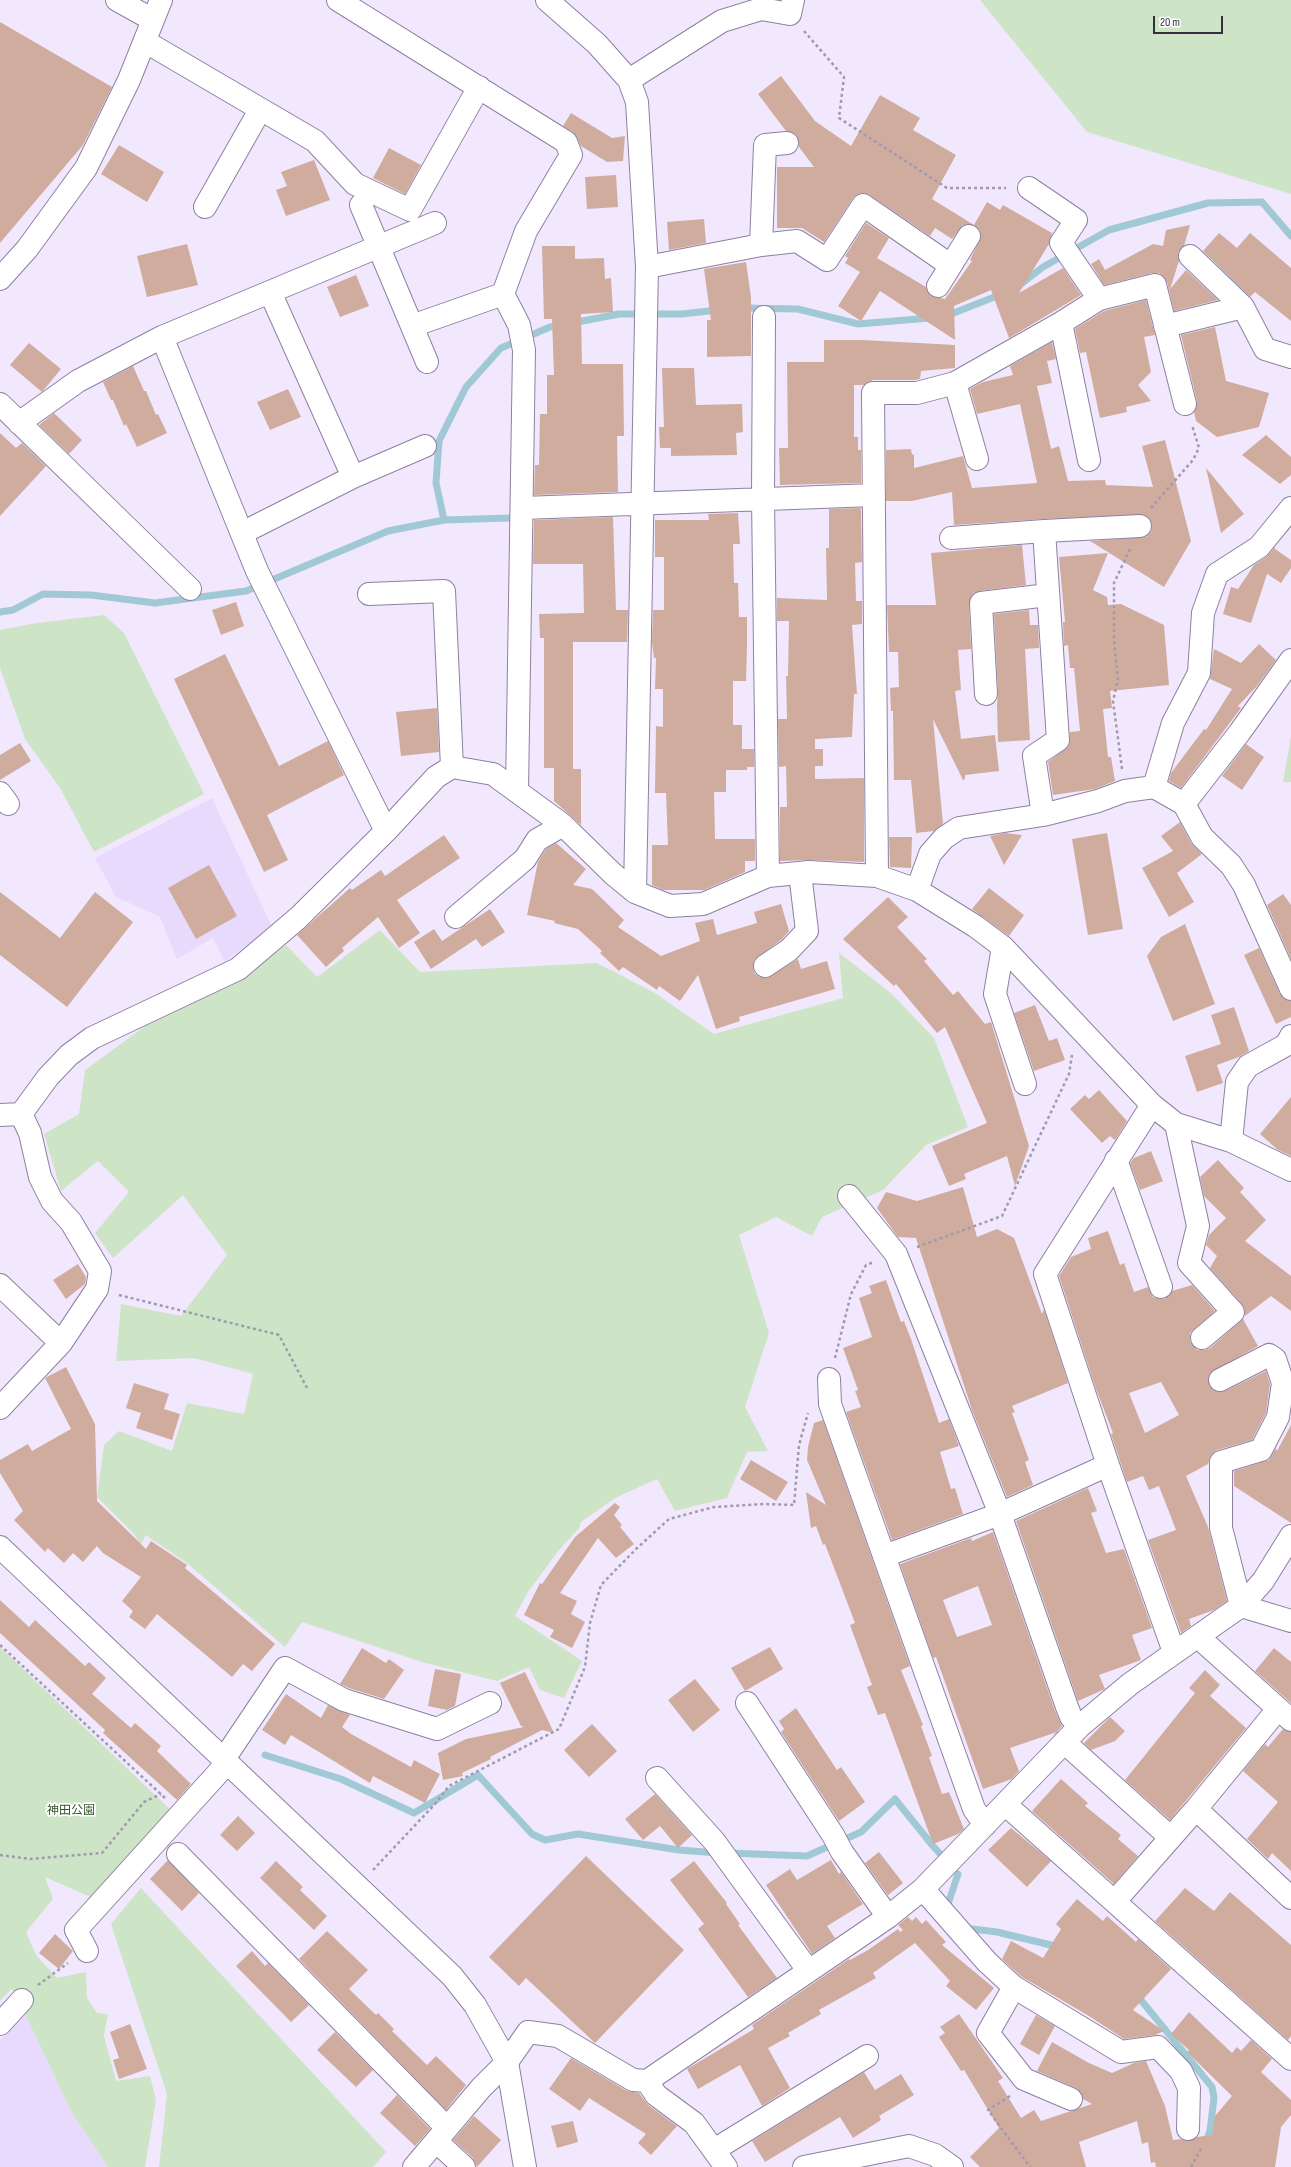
<!DOCTYPE html>
<html>
<head>
<meta charset="utf-8">
<style>
	body { margin:0 }
	#map { position:relative; width:1291px; height:2167px; overflow:hidden; background:#f1e8fe; font-family:"Sofia Sans Condensed",sans-serif }
	canvas { display:block }
	.scale { position:absolute; left:1153px; top:16px; width:70px; height:18px; box-sizing:border-box; border:2px solid #352f3d; border-top:0; padding-left:5px; font-size:12px; line-height:14px; white-space:nowrap; color:#352f3d; -webkit-text-stroke:3px #fff; paint-order:stroke }
</style>
</head>
<body>
<div id="map">
<canvas width="1291" height="2167"></canvas>
<div class="scale">20 m</div>
</div>
<script>
const ctx = document.querySelector('canvas').getContext('2d');
ctx.lineJoin = 'round';
function fill(path, color) {
  ctx.fillStyle = color;
  ctx.fill(path, 'evenodd');
}
function toPath(rows) {
  const path = new Path2D();
  for (const r of rows) {
    path.moveTo(r[0], r[1]);
    for (let i = 2; i < r.length; i += 2) path.lineTo(r[i], r[i + 1]);
  }
  return path;
}
function strokePath(path, color, width, dash) {
  ctx.strokeStyle = color;
  ctx.lineWidth = width;
  ctx.lineCap = dash ? 'butt' : 'round';
  ctx.setLineDash(dash || []);
  ctx.stroke(path);
}
function drawText(font, color, halo, rows, align = 'center') {
  ctx.font = font + ' "Sofia Sans Condensed","Noto Sans JP",sans-serif';
  ctx.lineWidth = 3.5;
  ctx.setLineDash([]);
  ctx.textBaseline = 'middle';
  ctx.strokeStyle = halo;
  ctx.fillStyle = color;
  for (const [text, x, y, turn = 0] of rows) {
    ctx.save();
    ctx.translate(x, y);
    ctx.rotate((+turn || 0) * Math.PI / 180);
    ctx.textAlign = isNaN(turn) ? turn : align;
    if (halo) ctx.strokeText(text, 0, 0);
    ctx.fillText(text, 0, 0);
    ctx.restore();
  }
}
const built = toPath([
	[212,798,272,927,225,962,213,938,177,959,160,917,116,897,95,858],
	[25,2014,72,2113,108,2167,0,2167,0,2040]
]);
const green = toPath([
	[980,0,1291,0,1291,194,1087,132],
	[104,615,124,633,204,794,94,852,60,788,25,739,0,668,0,630,37,623],
	[1291,736,1291,782,1283,782],
	[380,930,420,972,597,963,655,993,714,1034,843,998,839,953,891,993,934,1038,968,1127,926,1145,883,1190,822,1217,812,1236,776,1217,739,1235,769,1333,745,1407,768,1451,747,1452,727,1498,675,1511,657,1479,615,1498,581,1522,579,1528,559,1550,528,1592,515,1616,582,1661,564,1698,540,1690,529,1667,497,1681,422,1662,302,1622,285,1647,188,1564,146,1535,140,1546,135,1535,97,1497,104,1445,119,1431,172,1451,187,1403,244,1414,253,1374,194,1358,116,1361,121,1304,181,1316,227,1255,183,1195,113,1258,95,1233,129,1192,98,1161,61,1191,44,1134,79,1114,85,1070,148,1024,241,979,286,945,317,977],
	[0,1647,177,1816,97,1900,45,1877,53,1899,26,1932,36,1955,57,1978,86,1972,87,1998,97,2013,108,2014,104,2036,116,2081,150,2076,156,2100,145,2167,108,2167,72,2113,25,2014,22,2000,11,1989,0,2001],
	[141,1888,386,2152,373,2167,159,2167,167,2094,111,1924]
]);
const stream = toPath([
	[1021,284,1043,267,1109,230,1208,203,1262,202,1291,236],
	[743,308,798,309,858,324,930,318],
	[946,316,1002,294],
	[572,323,619,314,682,314,718,310],
	[444,520,436,483,439,441,466,387,501,348,550,327,561,325],
	[0,612,13,610,43,594,91,595,155,603,246,591,388,531,444,520,510,518],
	[265,1755,341,1779,414,1813,478,1775,532,1834,545,1840,578,1834,679,1850,718,1853],
	[728,1853,807,1856,861,1832,895,1799,933,1846,943,1857,946,1854],
	[948,1909,947,1907,958,1874],
	[964,1928,997,1932,1059,1947],
	[1136,1994,1212,2087,1214,2098,1210,2131,1205,2145]
]);
const building = toPath([
	[0,22,112,87,83,145,0,243],
	[781,76,815,121,851,146,880,95,920,118,913,130,956,155,932,199,974,225,963,225,952,239,935,228,930,236,870,195,864,193,857,194,853,198,824,242,802,228,777,228,777,167,814,167,799,147,797,136,786,131,758,94],
	[571,113,612,138,625,136,623,161,607,162,581,146,573,132,563,126],
	[119,145,164,172,147,202,101,174],
	[389,148,421,165,405,194,373,178],
	[314,160,330,200,286,216,276,190,287,186,281,172],
	[616,175,618,207,587,209,585,177],
	[987,202,1000,210,1003,205,1052,233,1049,244,1019,293,1063,268,1081,295,1009,338,991,290,954,306,955,340,880,291,861,321,838,306,860,272,845,263,848,258,845,256,866,223,889,238,877,258,926,287,931,296,945,299,972,261,970,260,981,237,980,230,974,225],
	[704,219,706,243,669,250,667,222],
	[1190,225,1184,246,1178,253,1179,261,1170,289,1186,270,1218,300,1174,311,1167,282,1159,273,1152,273,1104,285,1091,264,1099,259,1105,270,1153,244,1163,246,1166,230],
	[1219,233,1237,248,1250,233,1291,268,1291,321,1255,292,1250,297,1203,251],
	[187,244,198,285,147,297,137,256],
	[542,246,575,246,575,259,604,258,605,279,611,278,613,312,581,314,582,364,623,364,624,436,617,436,618,492,534,495,535,465,539,465,540,414,547,414,547,375,554,375,552,319,544,319],
	[746,262,751,297,751,356,707,357,707,320,711,320,704,269],
	[356,275,369,306,340,317,327,287],
	[1146,300,1155,335,1144,337,1151,372,1138,385,1151,401,1126,407,1127,412,1100,418,1086,352,1080,353,1075,329,1104,311],
	[1215,327,1226,381,1269,393,1259,427,1217,437,1196,421,1194,412,1197,401,1181,335],
	[824,340,863,340,955,345,955,368,921,371,920,379,915,380,873,380,864,385,854,385,854,437,858,437,858,450,861,450,861,483,780,485,779,448,788,448,787,362,824,362],
	[1052,342,1056,359,1047,361,1052,383,1037,386,1051,449,1059,446,1068,481,1105,480,1106,485,1153,487,1142,446,1165,440,1191,541,1164,587,1090,541,1146,537,1151,531,1152,525,1150,519,1145,515,1043,519,954,525,952,492,912,501,886,501,886,450,911,449,912,455,914,454,914,468,963,456,972,488,1037,483,1020,404,977,414,970,389,983,382,1013,375,1010,366],
	[29,343,61,369,42,392,10,365],
	[133,366,144,391,146,391,156,415,158,414,167,433,137,447,126,424,124,426,113,400,111,400,103,382],
	[662,368,694,368,696,405,742,404,743,432,736,433,737,455,671,456,671,448,660,448,659,427,664,427],
	[288,389,301,417,270,430,257,402],
	[54,413,82,440,69,454,39,425],
	[0,433,16,448,22,443,46,466,0,516],
	[1266,435,1291,457,1291,475,1280,484,1242,455],
	[1206,468,1244,514,1221,533],
	[861,508,862,562,855,563,856,601,862,601,862,624,852,625,857,694,854,694,852,737,815,739,815,749,823,749,823,766,815,766,815,779,864,778,864,862,810,860,780,861,780,807,787,807,786,766,779,767,778,719,787,719,786,676,788,676,789,621,777,621,777,598,827,600,826,548,829,548,829,509],
	[738,513,740,544,733,544,734,583,738,583,739,617,747,617,747,647,746,681,733,681,733,725,742,725,742,749,754,749,754,767,747,767,747,770,726,770,726,792,714,792,715,839,755,839,755,861,745,861,745,872,704,890,663,890,652,885,652,845,668,845,666,793,655,793,656,726,663,727,663,689,655,689,656,658,654,658,652,642,653,610,664,610,664,557,655,557,655,520,709,520,708,514],
	[613,517,616,610,628,610,627,642,573,642,573,769,581,769,581,825,554,801,554,768,544,768,544,638,540,638,539,614,584,613,583,564,533,564,534,520],
	[1022,545,1026,585,980,591,973,593,969,604,971,649,958,650,961,690,955,691,961,739,995,735,999,771,965,775,965,779,963,780,933,719,943,824,934,831,916,833,911,780,894,780,893,711,891,711,890,688,899,687,898,652,889,652,887,605,936,605,931,553],
	[1275,547,1275,549,1291,560,1291,568,1281,583,1267,574,1251,623,1223,614,1231,587,1238,589,1254,565,1266,557],
	[1108,553,1093,590,1107,597,1108,605,1121,604,1164,625,1169,685,1110,691,1112,708,1103,709,1108,757,1111,757,1115,781,1095,789,1053,795,1048,762,1069,746,1070,732,1080,731,1074,668,1070,668,1068,645,1064,646,1063,622,1065,622,1059,557],
	[236,602,244,626,221,635,212,610],
	[1029,610,1030,625,1038,625,1039,648,1025,649,1030,740,998,742,997,705,998,693,994,614],
	[1259,644,1276,660,1257,686,1238,706,1241,708,1181,788,1169,781,1171,773,1204,729,1206,730,1232,689,1210,679,1214,649,1241,663],
	[225,654,279,766,328,741,344,775,267,815,288,860,264,872,174,679],
	[437,708,439,752,401,756,396,712],
	[20,743,31,761,0,780,0,755],
	[1246,744,1264,757,1242,790,1222,776],
	[1180,822,1191,843,1202,854,1177,873,1194,902,1169,917,1142,868,1173,851,1161,836],
	[1006,833,1022,835,1004,865,990,836],
	[1107,833,1123,929,1088,935,1072,839],
	[444,835,460,858,397,900,420,933,399,948,378,917,342,948,344,951,326,967,297,935,350,888,352,890,381,870,385,876],
	[889,837,912,837,911,868,890,867],
	[556,843,586,869,573,885,592,889,624,920,618,927,661,956,700,941,695,923,713,919,717,935,757,923,754,912,781,904,789,931,781,940,754,960,753,966,754,973,759,977,766,978,798,959,801,969,827,961,835,989,739,1017,740,1021,716,1029,698,975,680,1001,659,986,657,990,623,967,619,971,600,953,602,951,578,929,554,923,555,921,527,915,538,862,546,849],
	[209,865,237,916,196,939,168,888],
	[989,888,1024,915,1009,936,972,909],
	[0,892,60,938,95,892,133,922,67,1007,0,955],
	[1283,894,1291,905,1291,959,1267,905],
	[888,897,908,917,897,927,927,959,924,961,953,995,958,991,985,1024,991,1022,1029,1146,1015,1186,1007,1156,964,1174,966,1179,949,1186,932,1146,987,1123,945,1027,937,1033,896,984,894,986,843,939],
	[490,909,505,932,482,947,476,939,431,969,414,942,434,929,442,941],
	[1185,924,1215,1004,1173,1021,1147,956,1161,937],
	[1259,948,1280,994,1284,999,1291,1001,1291,1017,1276,1024,1244,955],
	[1035,1005,1049,1041,1057,1038,1065,1060,1034,1071,1014,1013],
	[1234,1007,1249,1051,1239,1057,1217,1065,1223,1083,1197,1092,1185,1056,1221,1044,1211,1015],
	[1099,1090,1127,1121,1115,1140,1110,1136,1102,1143,1070,1109,1085,1095,1089,1099],
	[1291,1097,1291,1156,1278,1150,1260,1134],
	[1151,1151,1163,1181,1140,1190,1130,1163,1134,1158],
	[1218,1160,1244,1188,1240,1192,1266,1220,1245,1241,1291,1276,1291,1311,1271,1296,1245,1316,1245,1310,1242,1304,1210,1268,1217,1256,1206,1245,1209,1235,1226,1218,1204,1196,1200,1177],
	[963,1187,977,1237,997,1229,1014,1238,1042,1314,1044,1309,1068,1383,1012,1406,1015,1412,1012,1413,1029,1460,1025,1462,1033,1485,1007,1497,972,1410,916,1238,898,1237,877,1208,886,1192,917,1201],
	[1108,1231,1120,1265,1124,1263,1134,1292,1148,1287,1153,1297,1165,1299,1172,1291,1192,1285,1215,1311,1190,1333,1190,1341,1197,1350,1204,1350,1210,1348,1243,1319,1258,1346,1210,1373,1208,1380,1213,1390,1219,1392,1225,1391,1266,1371,1270,1384,1266,1413,1252,1440,1217,1450,1211,1455,1208,1464,1186,1476,1208,1527,1227,1601,1214,1610,1189,1619,1191,1626,1181,1633,1148,1540,1176,1530,1159,1486,1149,1490,1143,1476,1127,1482,1111,1434,1113,1433,1096,1389,1059,1276,1071,1257,1091,1249,1088,1238],
	[1161,1382,1179,1415,1145,1433,1129,1393],
	[78,1264,86,1277,85,1284,66,1299,53,1280],
	[886,1280,901,1322,904,1321,911,1339,939,1423,949,1419,959,1446,940,1452,951,1489,955,1488,963,1514,892,1540,846,1412,861,1407,855,1391,858,1390,843,1348,872,1337,859,1298,872,1293,869,1286],
	[66,1367,95,1424,97,1501,146,1549,151,1541,187,1565,185,1568,275,1644,252,1671,243,1664,232,1677,157,1614,145,1629,129,1617,133,1611,122,1601,141,1577,103,1553,97,1546,83,1562,73,1553,64,1563,48,1548,45,1552,14,1520,23,1511,0,1473,0,1460,28,1444,32,1451,71,1429,45,1378],
	[134,1383,169,1394,164,1409,180,1414,172,1440,136,1428,141,1413,126,1408],
	[823,1420,910,1666,901,1670,923,1725,921,1726,932,1756,929,1757,942,1794,949,1792,964,1829,958,1834,933,1844,885,1713,878,1715,867,1687,872,1685,850,1625,855,1623,825,1544,823,1545,816,1526,811,1528,806,1492,826,1505,807,1460,808,1447,814,1423],
	[1291,1425,1291,1523,1234,1486,1234,1471,1269,1460,1276,1448,1277,1451],
	[751,1460,788,1482,776,1501,740,1479],
	[1088,1488,1097,1511,1091,1513,1106,1553,1124,1549,1152,1628,1132,1635,1141,1660,1099,1675,1105,1689,1078,1701,1016,1521],
	[615,1503,620,1507,614,1515,622,1525,620,1527,634,1544,616,1558,598,1538,560,1593,577,1601,571,1614,585,1622,572,1648,550,1637,554,1630,524,1615,540,1583,542,1584,575,1537],
	[993,1532,1055,1711,1062,1726,1057,1732,1010,1748,1019,1771,1012,1779,983,1789,936,1657,933,1658,900,1564,971,1538,972,1541],
	[978,1586,992,1625,957,1637,943,1600],
	[0,1600,29,1627,35,1620,85,1666,89,1662,106,1678,92,1694,131,1728,135,1723,161,1746,157,1751,191,1784,177,1800,103,1733,105,1730,0,1633],
	[770,1647,783,1669,745,1691,731,1668],
	[362,1648,386,1663,389,1659,404,1670,384,1699,349,1688,340,1684],
	[1274,1648,1291,1662,1291,1703,1255,1671],
	[435,1669,461,1674,455,1706,447,1710,428,1706],
	[1205,1670,1220,1685,1210,1696,1246,1728,1170,1820,1125,1780,1195,1693,1189,1688],
	[525,1672,554,1733,542,1730,490,1757,491,1759,462,1773,463,1776,443,1780,438,1753,466,1739,524,1727,521,1726,500,1683],
	[695,1679,720,1710,693,1732,668,1700],
	[286,1694,321,1718,328,1705,350,1715,342,1727,351,1734,411,1767,414,1760,440,1774,425,1803,373,1776,370,1783,291,1735,285,1745,262,1730],
	[796,1708,837,1770,841,1767,865,1802,839,1821,781,1732,784,1729,779,1721],
	[1110,1717,1125,1731,1115,1741,1091,1750,1084,1743],
	[592,1724,617,1751,589,1777,564,1750],
	[1283,1729,1291,1732,1291,1871,1272,1853,1268,1859,1247,1839,1278,1802,1243,1771,1265,1744,1268,1747],
	[1061,1779,1088,1803,1085,1806,1121,1835,1118,1839,1138,1856,1114,1884,1032,1811],
	[655,1794,692,1835,678,1848,660,1826,643,1840,625,1819],
	[238,1816,255,1833,237,1851,220,1835],
	[1011,1828,1051,1861,1027,1887,988,1850],
	[879,1852,903,1883,888,1895,865,1863],
	[586,1856,684,1950,595,2043,526,1978,519,1986,489,1957],
	[168,1860,199,1893,182,1911,150,1879],
	[831,1860,839,1874,841,1872,863,1904,827,1926,835,1938,812,1954,766,1885,790,1869,797,1880],
	[276,1861,303,1887,300,1890,327,1916,314,1930,260,1878],
	[694,1861,727,1903,726,1904,740,1924,738,1925,777,1978,748,1997,698,1929,704,1924,670,1880],
	[1185,1888,1214,1911,1230,1892,1291,1945,1291,2036,1288,2040,1155,1921],
	[1077,1899,1103,1921,1107,1916,1136,1942,1138,1939,1171,1969,1133,2010,1164,2031,1155,2035,1124,2039,1089,2016,1022,1977,1002,1959,1011,1941,1043,1958,1061,1929,1056,1924],
	[908,1917,912,1921,916,1917,922,1924,926,1920,946,1942,942,1945,994,1988,976,2010,946,1986,950,1981,915,1943,873,1973,876,1978,819,2010,821,2014,788,2033,790,2036,768,2048,790,2088,762,2106,740,2065,698,2089,687,2069,754,2029,752,2025,849,1959,850,1960,868,1950,898,1929,900,1932,903,1930,898,1925],
	[327,1931,368,1970,349,1989,376,2015,378,2013,394,2029,392,2031,427,2065,436,2056,466,2085,446,2110,299,1959],
	[55,1934,73,1951,59,1969,39,1953],
	[252,1951,265,1966,268,1963,309,2005,291,2022,236,1966],
	[1189,2012,1232,2053,1237,2047,1241,2051,1251,2040,1272,2059,1261,2072,1291,2100,1291,2115,1281,2127,1275,2167,1156,2167,1155,2162,1151,2163,1148,2142,1142,2144,1137,2121,1079,2142,1086,2167,980,2167,970,2157,999,2128,964,2070,961,2071,939,2037,945,2033,940,2027,959,2014,1003,2078,998,2081,1021,2118,1034,2110,1041,2121,1092,2104,1083,2099,1081,2092,1076,2088,1037,2071,1052,2042,1089,2063,1112,2073,1134,2063,1146,2061,1165,2106,1173,2140,1180,2139,1188,2141,1197,2137,1212,2135,1215,2116,1232,2096,1187,2052,1189,2050,1171,2034],
	[1036,2015,1055,2026,1039,2055,1020,2044],
	[130,2024,147,2069,119,2079,113,2060,119,2058,110,2032],
	[335,2032,373,2070,356,2087,317,2050],
	[571,2058,627,2091,639,2093,648,2105,677,2126,651,2155,638,2143,646,2134,589,2098,580,2111,549,2089],
	[864,2072,875,2090,901,2074,914,2095,879,2116,881,2120,853,2138,840,2117,765,2162,752,2141],
	[397,2095,430,2129,415,2146,380,2113],
	[474,2116,501,2140,477,2167,473,2158,453,2140],
	[573,2121,578,2142,557,2148,551,2126]
]);
const path = toPath([
	[804,31,844,77,839,118,947,188,1006,188],
	[1151,508,1193,460,1199,448,1192,425],
	[1122,769,1113,701,1118,680,1114,639,1114,583,1130,549],
	[917,1247,1002,1216,1069,1074,1072,1055],
	[119,1295,279,1335,307,1388],
	[835,1358,851,1294,866,1265,874,1262],
	[0,1645,165,1798],
	[0,1855,30,1859,102,1853,144,1802,161,1794],
	[373,1870,435,1804,449,1786,559,1729,585,1667,590,1623,601,1585,636,1549,669,1519,714,1507,764,1504,794,1505,799,1445,808,1413],
	[38,1985,68,1963],
	[1010,2096,988,2110,1030,2167],
	[1191,2167,1202,2147]
]);
const minor = toPath([
	[117,0,153,20],
	[338,0,566,142,571,155,526,231,503,294,519,325,524,350,517,790],
	[547,0,597,44,629,80,637,102,647,267,635,892],
	[146,42,315,141,355,184,410,210,479,87],
	[629,80,722,21,761,9,790,14,793,0],
	[361,205,427,362],
	[205,207,260,110],
	[761,245,765,145,787,143],
	[1190,256,1243,307],
	[647,267,761,245,797,241,827,260,863,205,950,265],
	[0,279,27,249,86,168,129,80,161,0],
	[938,286,969,236],
	[270,292,353,477],
	[1099,299,1155,285,1185,404],
	[764,317,763,498,768,876],
	[1061,323,1089,460],
	[412,326,503,294],
	[1165,326,1243,307,1265,349,1291,357],
	[162,337,435,223],
	[955,383,977,459],
	[0,404,190,589],
	[19,423,78,381,162,337,257,571,386,831],
	[523,508,874,495],
	[1044,531,1140,526],
	[242,533,353,477,425,446],
	[951,538,1044,531,1058,740,1034,756,1043,815],
	[369,594,444,591,452,767],
	[986,694,981,603,1048,595],
	[1154,787,1173,723,1199,673,1203,613,1217,574,1259,547,1291,508],
	[0,793,8,804],
	[1184,804,1240,732,1291,660],
	[877,876,873,393,917,393,955,383,1061,323,1099,299,1061,243,1076,220,1029,188],
	[917,890,930,854,944,838,959,828,1043,815,1098,801,1125,791,1154,787,1184,804,1202,837,1231,865,1244,885,1291,989],
	[456,917,525,859,537,840,563,825],
	[1003,947,995,994,1025,1084],
	[765,966,789,950,807,931,800,873],
	[1152,1105,1045,1274,1108,1465,1174,1652],
	[0,1115,21,1114,48,1077,69,1055,92,1038,238,969,298,918,386,831,436,777,452,767,493,774,563,825,613,874,635,892,670,906,703,904,768,876,809,872,877,876,917,890,975,926,1003,947,1152,1105,1176,1124,1231,1141,1291,1170],
	[1176,1124,1198,1226,1189,1263,1233,1312,1202,1338],
	[1231,1141,1237,1082,1248,1066,1286,1045,1291,1036],
	[1116,1160,1161,1287],
	[849,1196,896,1254,1000,1514,1067,1707,1071,1717,1080,1726],
	[0,1285,61,1343],
	[829,1379,830,1404,974,1809,985,1825],
	[1220,1380,1269,1355,1275,1359,1283,1383,1278,1417,1261,1450,1221,1462,1221,1528,1241,1606,1291,1621],
	[0,1408,61,1343,97,1289,100,1271,71,1222,52,1201,40,1177,30,1133,21,1114],
	[884,1556,1000,1514,1108,1465],
	[1201,1636,1206,1644,1291,1720],
	[747,1703,833,1835,842,1852,888,1917],
	[1064,1742,1170,1837],
	[224,1759,285,1668,344,1700,437,1729,490,1703],
	[657,1778,714,1841,808,1970],
	[1006,1805,1291,2059],
	[1196,1809,1291,1898],
	[178,1854,447,2128],
	[923,1889,987,1962,1014,1987,1121,2052,1158,2047,1181,2071,1189,2088,1188,2129],
	[1115,1901,1196,1809,1278,1709],
	[87,1951,76,1930,228,1762],
	[1014,1987,988,2033,1024,2079,1071,2099],
	[0,2024,22,2000],
	[647,2081,656,2095,694,2123,726,2167],
	[436,2141,464,2167],
	[714,2150,867,2056],
	[414,2167,481,2088,507,2062,528,2032,558,2036,633,2080,647,2081,888,1917,923,1889,1080,1726,1130,1684,1241,1606,1263,1581,1291,1536],
	[804,2167,909,2146,935,2155,952,2167]
]);
const tertiary = toPath([
	[0,1547,452,1976,475,2005,507,2062,525,2167]
]);
const parkNames = [
	["神田公園",71,1811]
];
fill(built, '#e8dafc');
fill(green, '#cee4c7');
strokePath(stream, '#a0c9d5', 7);
fill(building, '#d0ac9f');
strokePath(minor, '#8e80a0', 24);
strokePath(tertiary, '#8e80a0', 24);
strokePath(path, '#a19aac', 2.5, [3, 3]);
strokePath(minor, '#fff', 22);
strokePath(tertiary, '#fff', 22);
drawText('12px', '#35562c', '#fff', parkNames);
</script>
</body>
</html>
